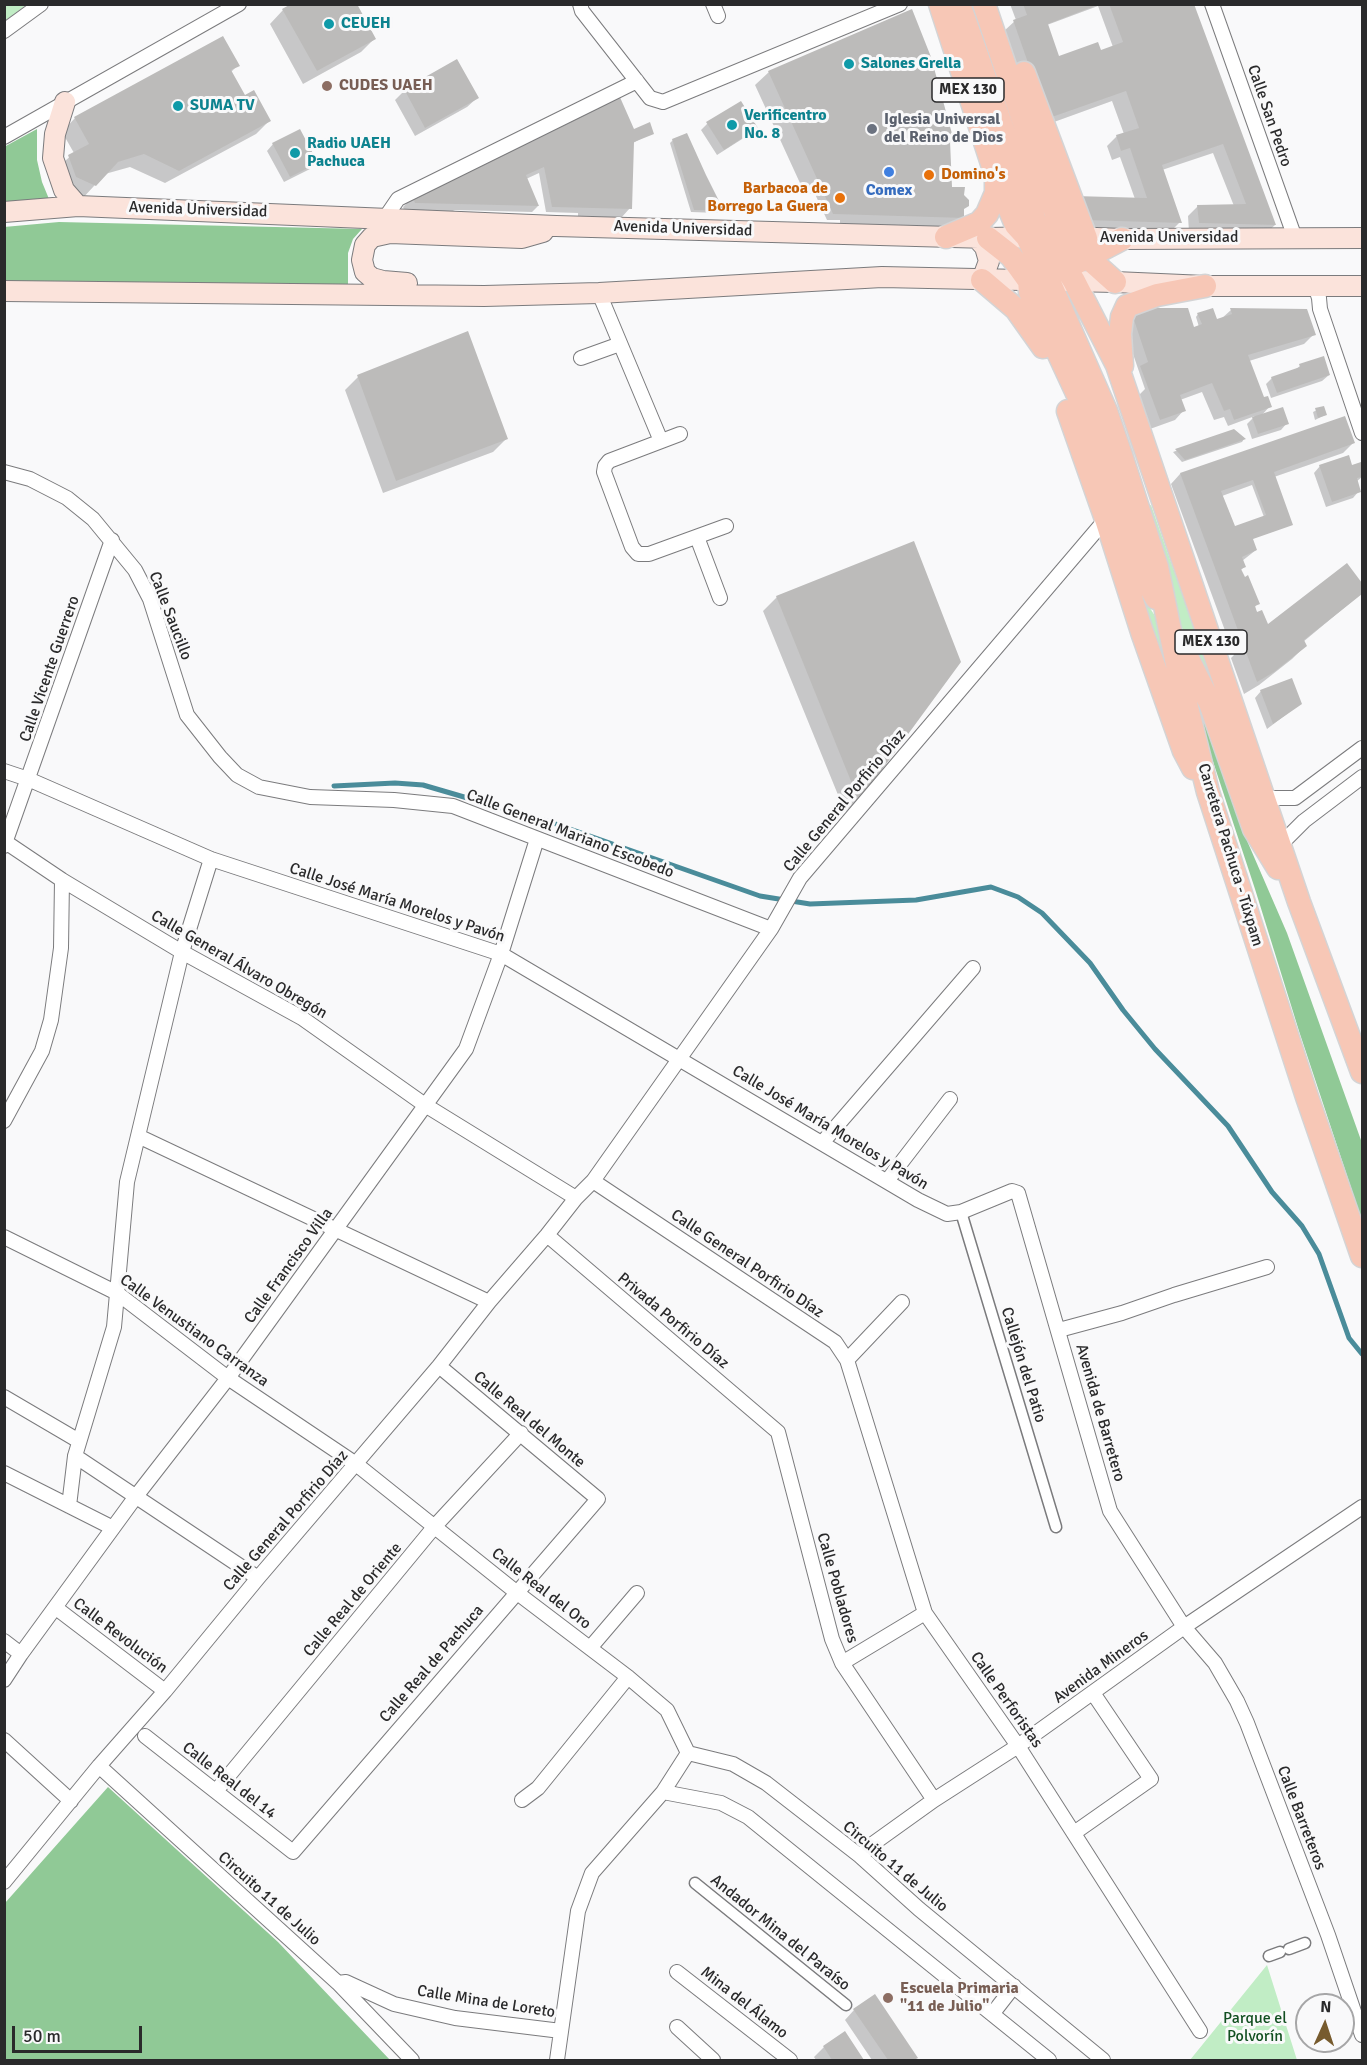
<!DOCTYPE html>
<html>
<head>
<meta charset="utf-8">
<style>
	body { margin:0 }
	#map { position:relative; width:1367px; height:2065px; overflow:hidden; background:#f9f9fa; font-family:Signika,sans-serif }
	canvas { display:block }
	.frame { position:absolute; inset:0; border:6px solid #2a2a2b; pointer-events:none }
	.north { position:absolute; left:1295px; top:1993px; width:60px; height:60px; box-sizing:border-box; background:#f9f9fa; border:2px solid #a6a6a7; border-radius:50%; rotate:3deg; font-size:16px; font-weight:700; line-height:24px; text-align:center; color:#2a2a2b }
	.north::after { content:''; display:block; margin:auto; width:21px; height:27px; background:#775b2e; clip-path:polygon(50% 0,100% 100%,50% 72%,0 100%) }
	.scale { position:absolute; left:12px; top:2026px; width:130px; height:27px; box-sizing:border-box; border:3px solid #2a2a2b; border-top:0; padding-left:8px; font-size:18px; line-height:21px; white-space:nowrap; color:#2a2a2b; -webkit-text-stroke:4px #f9f9fa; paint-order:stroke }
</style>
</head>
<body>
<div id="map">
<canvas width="1367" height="2065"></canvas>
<div class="frame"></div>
<div class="north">N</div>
<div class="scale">50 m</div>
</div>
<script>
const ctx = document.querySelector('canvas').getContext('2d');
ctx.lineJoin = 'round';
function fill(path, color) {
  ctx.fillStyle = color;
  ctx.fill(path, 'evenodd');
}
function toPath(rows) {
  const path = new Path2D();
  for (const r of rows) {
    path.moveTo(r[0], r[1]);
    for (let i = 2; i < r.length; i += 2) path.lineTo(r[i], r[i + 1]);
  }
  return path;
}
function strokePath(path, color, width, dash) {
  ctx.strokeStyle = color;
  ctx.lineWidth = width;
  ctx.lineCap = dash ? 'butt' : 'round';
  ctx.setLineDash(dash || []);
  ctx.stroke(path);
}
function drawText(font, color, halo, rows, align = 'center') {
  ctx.font = font + ' Signika,sans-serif';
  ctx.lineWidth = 6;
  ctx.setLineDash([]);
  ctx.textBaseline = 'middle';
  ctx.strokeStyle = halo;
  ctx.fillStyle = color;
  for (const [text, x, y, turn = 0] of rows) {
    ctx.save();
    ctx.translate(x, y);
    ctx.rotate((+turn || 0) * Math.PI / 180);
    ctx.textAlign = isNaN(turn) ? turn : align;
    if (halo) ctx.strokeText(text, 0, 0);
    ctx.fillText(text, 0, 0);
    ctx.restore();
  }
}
const green = toPath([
	[5,4,26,4,26,5,5,21],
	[1151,505,1212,679,1211,682,1176,617,1148,506],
	[1121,550,1144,599,1157,619,1167,679],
	[1267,1965,1297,2060,1190,2060]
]);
const forest = toPath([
	[37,129,37,160,42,182,49,199,5,203,4,147],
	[59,222,362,229,353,239,348,253,348,285,5,284,4,227],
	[1198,707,1203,710,1248,843,1287,933,1362,1143,1362,1221,1299,1031,1255,889,1197,713],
	[108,1787,278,1942,390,2060,5,2060,5,1903]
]);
const shadow = toPath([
	[1010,4,1192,4,1275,225,1265,234,1189,232,1188,216,1198,206,1234,206,1213,153,1162,170,1180,222,1170,232,1073,230,1065,207,1135,199,1120,157,1112,160,1107,146,1117,136,1124,134,1112,101,1043,126,1031,109,1004,31,1016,20],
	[1098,6,1113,47,1100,51,1059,58,1047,25],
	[283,10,374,39,361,52,303,84,270,24],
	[457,61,477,98,467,107,415,136,395,100,405,90],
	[238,65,231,72,245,97,269,121,256,134,165,183,130,167,105,174,82,199,56,169,74,153,62,132,75,118],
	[769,72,952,140,949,144,950,188,963,209,963,217,949,230,840,227,840,220,827,220,815,194,805,194,755,85],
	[740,103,756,128,750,134,717,155,701,130,707,124],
	[634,131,652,133,633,143,630,208,621,218,578,217,578,213,546,212,539,173,526,179,538,206,532,212,455,210,448,213,405,212,403,207,413,197],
	[673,140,722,211,719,213,691,212,670,143],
	[273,144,316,163,310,169,284,182,267,151],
	[1131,309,1193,329,1199,327,1196,317,1198,314,1216,321,1221,319,1231,310,1306,310,1314,334,1304,344,1249,361,1262,397,1270,406,1262,415,1287,423,1281,430,1252,439,1247,424,1255,416,1228,426,1224,417,1214,420,1202,392,1180,400,1184,410,1175,420,1150,429,1138,396,1145,389,1121,319],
	[1300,366,1329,375,1322,381,1271,398,1266,384,1272,378,1295,370],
	[358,377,507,438,493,452,383,493,345,390],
	[1323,407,1325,415,1315,420,1313,412],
	[1344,418,1353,443,1343,453,1274,477,1291,525,1234,545,1256,550,1242,561,1244,567,1240,571,1258,603,1254,608,1268,627,1347,566,1362,585,1362,593,1303,642,1305,646,1292,659,1259,685,1244,694,1231,658,1234,655,1171,484,1180,474],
	[1252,485,1264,517,1234,528,1222,496],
	[1233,430,1244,439,1242,442,1182,462,1173,452],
	[1360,464,1362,477,1356,482,1359,491,1353,498,1326,507,1314,473,1320,466,1351,466],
	[913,543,960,662,858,800,845,812,763,611,777,597],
	[1261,691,1300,704,1267,729,1255,698],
	[854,2010,916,2058,913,2060,872,2060,845,2020],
	[844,2033,862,2060,816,2060,814,2057,824,2047]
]);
const stream = toPath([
	[334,786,395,783,423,785,553,823,760,896,810,904,916,900,991,887,1018,897,1042,913,1090,963,1123,1010,1155,1049,1228,1126,1272,1192,1302,1226,1319,1254,1349,1338,1362,1354]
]);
const building = toPath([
	[291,4,357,4,376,39,317,71,282,9],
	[1023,4,1100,4,1048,24,1059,56,1098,42,1101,50,1123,42,1109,4,1194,4,1276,225,1199,223,1197,205,1246,204,1223,144,1162,165,1182,223,1083,220,1074,196,1147,198,1130,148,1121,151,1116,135,1139,128,1126,91,1052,117,1046,98,1041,100,1013,20,1027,15],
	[912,9,931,57,954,141,950,141,952,187,965,187,964,195,969,200,969,206,964,209,964,218,833,214,768,71],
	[223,36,240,66,231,70,245,95,254,90,271,121,179,171,144,154,118,162,96,186,76,177,68,155,89,144,74,117],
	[457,59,479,98,425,128,404,89],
	[619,95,634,129,650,122,654,134,634,142,632,209,552,207,544,167,526,175,539,206,415,203,412,196],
	[741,101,758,128,724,150,706,122],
	[300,129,318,163,290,177,272,143],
	[687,133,706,175,724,211,694,210,672,139],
	[1130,308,1188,308,1194,327,1202,324,1197,313,1213,308,1217,319,1232,314,1230,308,1307,309,1316,335,1248,355,1264,397,1268,396,1272,407,1234,420,1230,409,1224,411,1212,383,1180,395,1186,411,1160,420,1140,366,1148,362],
	[468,331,508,439,396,481,357,375],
	[1324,356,1330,375,1277,393,1271,377,1300,367,1299,364],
	[1324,406,1327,415,1318,418,1315,408],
	[1283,407,1289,424,1258,434,1252,417],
	[1345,416,1355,443,1274,472,1293,525,1253,539,1257,550,1242,557,1246,567,1241,569,1245,577,1248,575,1260,604,1255,606,1257,612,1262,610,1268,624,1347,563,1362,583,1362,594,1304,640,1307,646,1274,672,1257,682,1180,473],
	[1253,480,1266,515,1235,526,1221,491],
	[1234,429,1246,439,1185,460,1175,449],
	[1349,455,1352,465,1361,462,1362,465,1362,477,1357,478,1361,492,1332,502,1319,465],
	[914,541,961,662,859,801,776,596],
	[1292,678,1302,704,1273,724,1260,690],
	[875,1994,918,2058,914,2060,888,2060,853,2009],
	[845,2031,864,2060,832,2060,823,2046]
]);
const pedestrian = toPath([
	[961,1212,1056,1527],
	[695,1883,846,2005],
	[1289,1949,1305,1943],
	[1269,1956,1280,1952]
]);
const minor = toPath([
	[580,4,582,11,650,98,663,102,900,4],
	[713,4,718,16],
	[1212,4,1295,238],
	[4,31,41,4],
	[4,137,239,4],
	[385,218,398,199,637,81],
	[1315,286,1319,298,1320,309,1362,433],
	[599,293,661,441],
	[581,358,620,344],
	[680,434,609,461,605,466,604,472,632,547,638,554,649,554,726,526],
	[4,472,30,479,67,498,93,519,135,570,150,599,187,715,220,757,237,775,259,787,310,797,394,800,453,806,771,929],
	[697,537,720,598],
	[4,771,28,779,211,859,501,954,918,1200,947,1214,961,1212,1012,1191,1018,1193,1110,1511,1184,1627,1215,1663,1237,1701,1247,1723,1328,1935,1362,2035],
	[1264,798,1295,798,1362,748],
	[4,841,62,880,182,952,302,1018,425,1105,576,1198],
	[1280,845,1304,821,1362,777],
	[4,846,112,540],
	[4,1121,42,1051,51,1020,61,948,62,880],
	[138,1136,489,1302],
	[822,1143,973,968],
	[593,1181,835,1342,847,1360,925,1613,1018,1746,1200,2031],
	[887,1181,950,1099],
	[547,1235,778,1432,832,1639,842,1663,934,1800],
	[4,1237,117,1293,228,1378,356,1464,516,1592,628,1677,667,1710,688,1753],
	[1059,1330,1122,1313,1174,1295,1267,1267],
	[847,1360,902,1302],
	[4,1397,79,1441],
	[75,1456,258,1578],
	[4,1473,113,1528],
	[69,1506,75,1456,114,1327,127,1182,182,952,211,859],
	[56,1608,165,1691],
	[4,1641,21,1654],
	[590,1648,637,1593],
	[842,1663,925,1613],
	[4,1680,21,1654,137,1495,228,1378,466,1049,501,954,537,839],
	[145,1736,293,1852,598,1499,439,1366],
	[4,1740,71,1801],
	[688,1753,733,1764,766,1783,860,1856,919,1909,1103,2060],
	[99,1766,338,1983,412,2060],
	[216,1791,435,1526,521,1433],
	[663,1792,721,1803,748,1817,1049,2060],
	[522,1800,538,1788,628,1677],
	[1074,1833,1151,1779,1093,1693],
	[860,1856,874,1843,934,1800,1018,1746,1184,1627,1362,1507],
	[4,1882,99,1766,165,1691,258,1578,439,1366,489,1302,547,1235,576,1198,593,1181,771,929,800,878,1106,519],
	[677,1972,790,2060],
	[338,1983,346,1982,394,2004,455,2018,561,2031],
	[993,2013,1014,1986],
	[677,2027,713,2060],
	[557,2060,578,1911,592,1873,663,1792,688,1753]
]);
const secondary = toPath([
	[65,102,55,134,53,158,64,190,78,206],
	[4,212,78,206,556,226,988,238,1039,237],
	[976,237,985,247,989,261,982,280],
	[1071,237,1122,239,1362,238],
	[407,283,383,281,372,278,365,272,362,260,365,245,372,237,390,233,522,238,543,232],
	[4,291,484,296,599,293,882,277,1115,282,1205,286,1362,286]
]);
const primary = toPath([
	[940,4,996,176,1016,225,1027,237,1049,281,1106,411,1121,455,1157,567,1180,679,1208,792,1307,1097,1362,1256],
	[959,4,1035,221,1047,237,1074,281,1117,365,1299,902,1362,1072],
	[984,4,1047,191,1061,226,1077,248,1115,282],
	[1024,73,1086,238],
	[946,237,979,223,987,214,996,193,996,177],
	[988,238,1011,256,1029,281,1030,292,1082,404,1096,442,1126,534,1142,573,1156,598],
	[1076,263,1122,239],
	[982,280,1016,309,1043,347],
	[1122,366,1120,334,1122,317,1127,306,1157,295,1205,286],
	[1068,411,1106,519,1142,632,1184,751,1193,768],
	[1180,643,1210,703,1254,829,1278,868]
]);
const markers = [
	[329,24,6,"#0f9aa8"],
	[849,64,6,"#0f9aa8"],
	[327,86,6,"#8d6e63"],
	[178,106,6,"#0f9aa8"],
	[732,125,6,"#0f9aa8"],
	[872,129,6,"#6b7280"],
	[295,153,6,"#0f9aa8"],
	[889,172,6,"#3f7fe0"],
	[929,175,6,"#e8710a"],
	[840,198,6,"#e8710a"],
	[888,1998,6,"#8d6e63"]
];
const shields = [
	[968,90,72],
	[1211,642,72]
];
const shieldNames = [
	["MEX 130",968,90],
	["MEX 130",1211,642]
];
const cultureNames = [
	["CEUEH",341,24],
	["Salones Grella",861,64],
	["SUMA TV",190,106],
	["Verificentro",744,116],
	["No. 8",744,134],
	["Radio UAEH",307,144],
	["Pachuca",307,162]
];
const educationNames = [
	["CUDES UAEH",339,86],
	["Escuela Primaria",900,1989],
	["\"11 de Julio\"",900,2007]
];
const streetNames = [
	["Calle San Pedro",1269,116,71],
	["Avenida Universidad",198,210,2],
	["Avenida Universidad",683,229,2],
	["Avenida Universidad",1169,238],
	["Calle Saucillo",170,616,69],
	["Calle Vicente Guerrero",50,669,-71],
	["Calle General Porfirio Díaz",845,801,-50],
	["Calle General Mariano Escobedo",570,834,21],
	["Carretera Pachuca - Túxpam",1230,855,73],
	["Calle José María Morelos y Pavón",397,903,18],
	["Calle General Álvaro Obregón",239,965,30],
	["Calle José María Morelos y Pavón",830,1128,31],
	["Calle General Porfirio Díaz",747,1264,34],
	["Calle Francisco Villa",289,1266,-54],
	["Privada Porfirio Díaz",673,1321,40],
	["Calle Venustiano Carranza",194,1331,36],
	["Callejón del Patio",1023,1365,73],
	["Avenida de Barretero",1100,1413,74],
	["Calle Real del Monte",529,1420,40],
	["Calle General Porfirio Díaz",286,1521,-49],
	["Calle Pobladores",837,1588,74],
	["Calle Real del Oro",541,1589,38],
	["Calle Real de Oriente",353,1600,-50],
	["Calle Revolución",120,1636,37],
	["Calle Real de Pachuca",432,1664,-49],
	["Avenida Mineros",1101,1667,-36],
	["Calle Perforistas",1006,1700,55],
	["Calle Real del 14",229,1781,38],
	["Calle Barreteros",1301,1818,69],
	["Circuito 11 de Julio",895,1867,40],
	["Circuito 11 de Julio",269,1899,42],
	["Andador Mina del Paraíso",780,1933,39],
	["Calle Mina de Loreto",486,2002,9],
	["Mina del Álamo",744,2003,38]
];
const worshipNames = [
	["Iglesia Universal",884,120],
	["del Reino de Dios",884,138]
];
const foodNames = [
	["Domino's",941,175],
	["Barbacoa de",828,189,"right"],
	["Borrego La Guera",828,207,"right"]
];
const shopNames = [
	["Comex",889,191]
];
const parkNames = [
	["Parque el",1255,2019],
	["Polvorín",1255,2037]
];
fill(green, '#c1edc5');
fill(forest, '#90c996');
fill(shadow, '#0003');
strokePath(stream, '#4a8c9a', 5);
fill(building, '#bcbbba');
strokePath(pedestrian, '#7b7b7d', 13);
strokePath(minor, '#7b7b7d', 16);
strokePath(secondary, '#7b7b7d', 22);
strokePath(primary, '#d4d4d5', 25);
strokePath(pedestrian, '#fff', 10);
strokePath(minor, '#fff', 14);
strokePath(secondary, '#fbe3db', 20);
strokePath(primary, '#f7c7b6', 22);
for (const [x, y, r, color] of markers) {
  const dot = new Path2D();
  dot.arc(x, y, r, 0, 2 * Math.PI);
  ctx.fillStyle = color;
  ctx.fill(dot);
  strokePath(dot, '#f9f9fa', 2);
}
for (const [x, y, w] of shields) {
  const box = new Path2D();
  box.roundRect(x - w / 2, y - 12, w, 24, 4.5);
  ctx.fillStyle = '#f9f9fa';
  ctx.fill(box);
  strokePath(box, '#2a2a2b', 1.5);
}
drawText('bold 15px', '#2a2a2b', null, shieldNames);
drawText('bold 16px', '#0d838f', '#f9f9fa', cultureNames, 'left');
drawText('bold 16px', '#785e54', '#f9f9fa', educationNames, 'left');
drawText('16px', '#2a2a2b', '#f9f9fa', streetNames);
drawText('bold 16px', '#5b616d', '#f9f9fa', worshipNames, 'left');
drawText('bold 16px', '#c56008', '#f9f9fa', foodNames, 'left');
drawText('bold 16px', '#366cbe', '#f9f9fa', shopNames);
drawText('16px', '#114f20', '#f9f9fa', parkNames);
</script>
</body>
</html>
